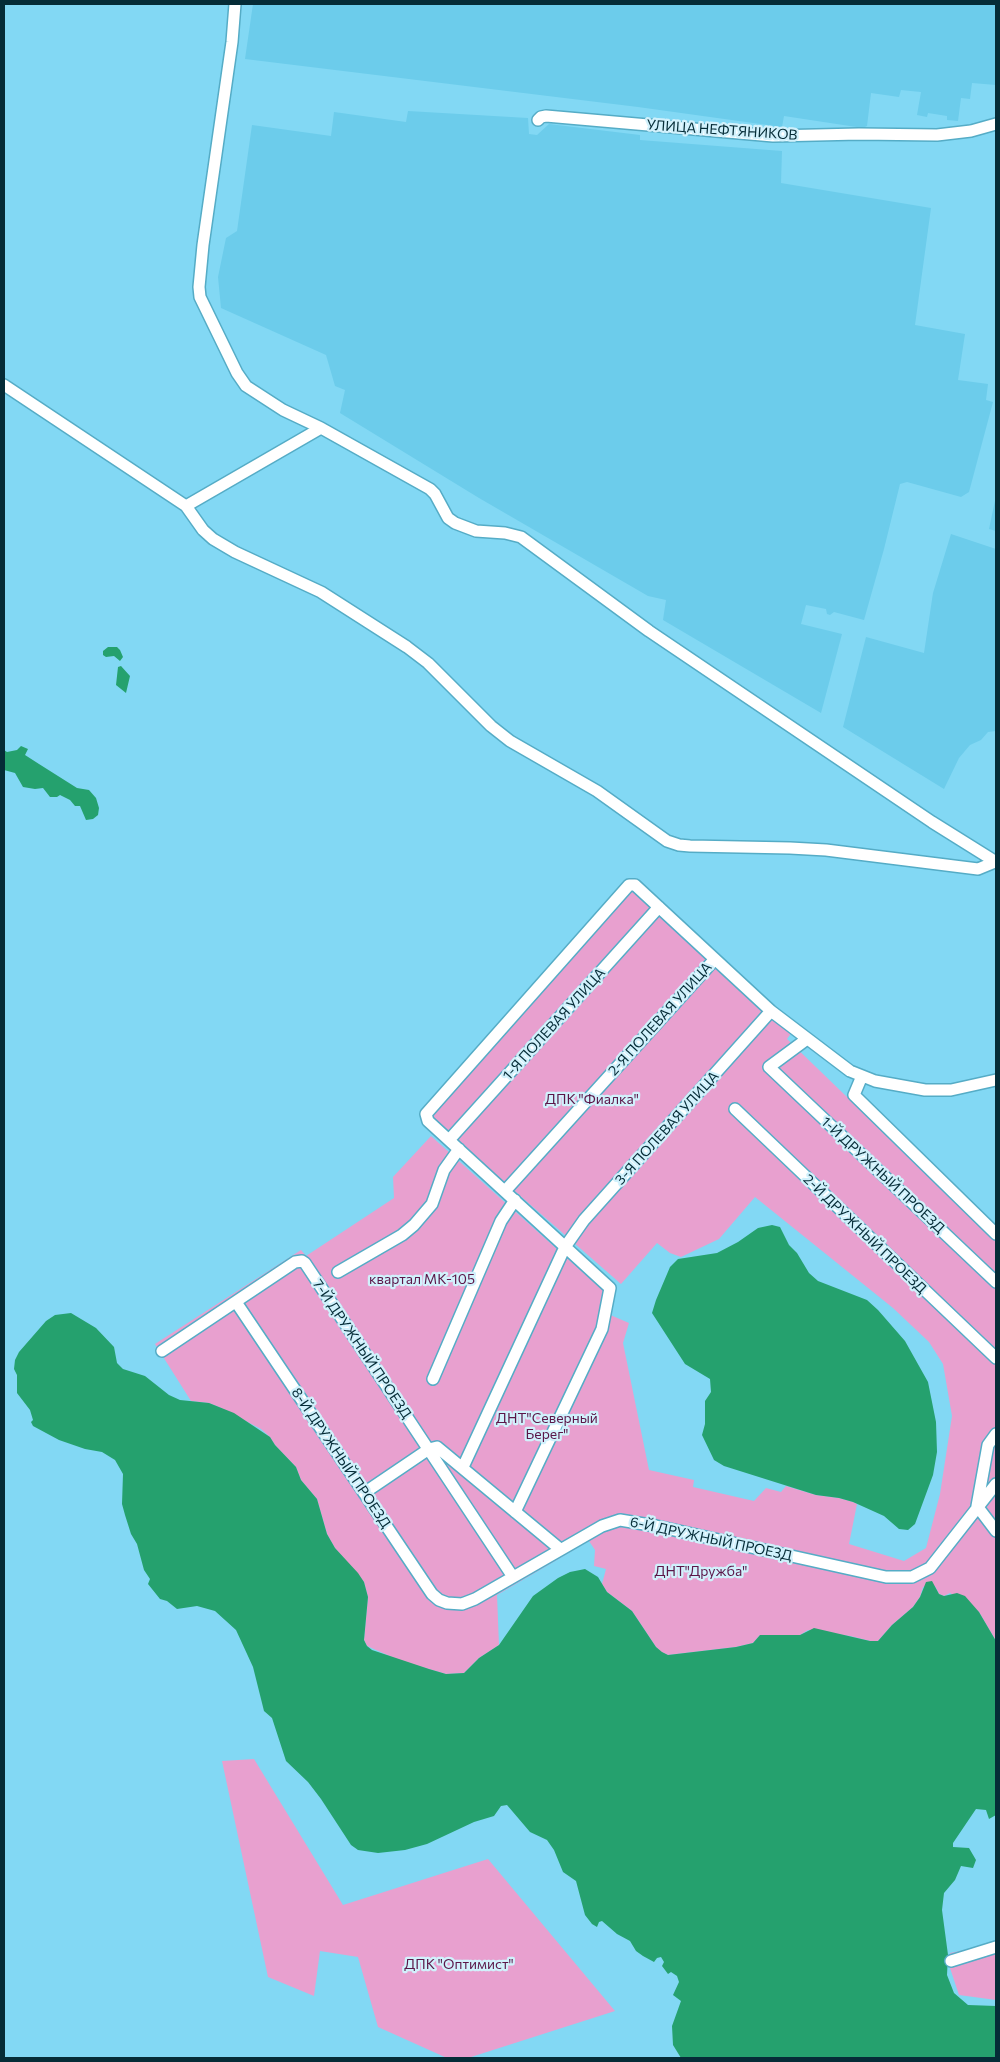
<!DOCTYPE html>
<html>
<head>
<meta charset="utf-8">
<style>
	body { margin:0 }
	#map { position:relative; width:1000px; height:2062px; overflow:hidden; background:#82d8f4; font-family:Commissioner,sans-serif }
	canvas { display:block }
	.frame { position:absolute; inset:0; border:5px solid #052c37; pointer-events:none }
</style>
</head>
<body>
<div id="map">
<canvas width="1000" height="2062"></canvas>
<div class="frame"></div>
</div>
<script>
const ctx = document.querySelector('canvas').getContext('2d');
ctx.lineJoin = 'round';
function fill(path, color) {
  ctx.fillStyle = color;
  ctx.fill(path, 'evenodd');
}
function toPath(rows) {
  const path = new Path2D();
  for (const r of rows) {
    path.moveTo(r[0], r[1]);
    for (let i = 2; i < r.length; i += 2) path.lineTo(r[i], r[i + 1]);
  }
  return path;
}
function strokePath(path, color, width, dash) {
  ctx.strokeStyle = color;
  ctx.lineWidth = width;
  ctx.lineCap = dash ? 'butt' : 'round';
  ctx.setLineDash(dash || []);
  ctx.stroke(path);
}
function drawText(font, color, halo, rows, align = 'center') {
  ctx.font = font + ' Commissioner,sans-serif';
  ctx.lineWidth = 4.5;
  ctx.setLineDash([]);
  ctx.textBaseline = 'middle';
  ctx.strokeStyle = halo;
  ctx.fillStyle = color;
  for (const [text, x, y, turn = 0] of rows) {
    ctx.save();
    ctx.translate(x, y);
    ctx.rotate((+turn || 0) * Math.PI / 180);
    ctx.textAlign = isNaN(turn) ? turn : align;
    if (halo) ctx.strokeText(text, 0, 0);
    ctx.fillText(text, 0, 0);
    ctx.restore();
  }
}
const built = toPath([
	[253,4,996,4,996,85,972,83,970,99,961,98,958,121,947,120,947,116,928,113,927,117,917,115,921,92,901,90,899,97,871,93,867,126,863,128,784,116,782,127,638,107,245,59],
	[408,111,528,118,529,134,537,135,549,124,640,135,640,140,782,151,781,183,931,208,915,325,965,334,958,380,988,384,986,400,993,402,969,492,961,497,907,482,900,484,884,549,864,620,834,612,830,615,827,614,826,609,806,605,801,624,842,634,821,713,663,620,666,600,648,596,479,498,340,413,345,390,335,386,326,355,221,308,218,277,226,238,237,231,252,125,331,136,334,112,406,122],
	[996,496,996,531,989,529],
	[951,534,996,549,996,731,988,732,981,740,970,745,959,758,944,789,843,727,866,637,924,653,933,593]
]);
const green = toPath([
	[628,880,792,1032,787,1039,996,1241,996,1641,979,1612,950,1593,944,1596,939,1594,935,1586,923,1587,920,1597,913,1607,892,1625,878,1641,870,1641,850,1636,808,1630,800,1635,760,1635,753,1643,736,1647,668,1655,661,1652,656,1647,632,1611,607,1592,602,1584,606,1569,594,1566,595,1550,589,1541,497,1595,499,1645,479,1658,464,1673,446,1674,401,1661,367,1646,364,1640,368,1597,364,1582,335,1548,327,1534,317,1499,301,1480,296,1467,275,1445,270,1437,261,1429,219,1407,209,1403,191,1401,155,1344,301,1250,306,1256,394,1198,393,1177,431,1136,606,1293,601,1311,629,1323,623,1343,649,1470,694,1480,693,1487,754,1501,766,1488,781,1492,786,1486,816,1495,839,1498,853,1502,857,1504,849,1544,904,1561,926,1548,940,1494,952,1416,943,1364,929,1342,893,1308,755,1197,719,1239,681,1257,670,1253,657,1243,621,1284,422,1110],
	[254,1759,343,1905,488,1859,615,2011,468,2058,447,2058,378,2027,358,1957,320,1951,314,1996,268,1977,222,1761],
	[996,1942,996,2000,959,1995,949,1965,950,1953,975,1948]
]);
const water = toPath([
	[108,647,117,647,120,650,123,657,120,661,114,656,106,657,103,655,103,651],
	[121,666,130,676,126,693,116,685,118,667],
	[21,746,28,749,25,755,39,764,77,788,89,790,96,798,99,808,98,815,93,819,86,820,80,806,75,806,70,800,60,795,57,797,50,797,43,788,35,789,23,787,15,773,4,770,4,750,7,752,17,750],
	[772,1225,780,1227,789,1245,797,1253,809,1273,818,1281,867,1300,878,1310,905,1341,928,1382,936,1422,937,1452,933,1475,915,1524,908,1530,899,1529,884,1516,853,1502,839,1498,816,1495,724,1466,714,1460,702,1435,705,1424,705,1401,711,1392,710,1379,685,1364,652,1313,656,1300,670,1267,678,1259,717,1253,738,1242,758,1228],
	[71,1313,96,1328,114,1347,117,1363,123,1369,145,1376,169,1395,180,1400,209,1403,234,1413,270,1437,275,1445,296,1467,301,1480,317,1499,327,1534,335,1548,358,1573,364,1582,368,1597,364,1640,367,1646,372,1650,429,1669,446,1674,464,1673,479,1658,499,1645,533,1596,558,1578,570,1572,585,1569,598,1577,607,1592,632,1611,656,1647,662,1652,668,1655,736,1647,753,1643,760,1635,800,1635,814,1628,870,1641,878,1641,892,1625,913,1607,920,1597,926,1582,932,1581,939,1594,944,1596,957,1593,965,1596,979,1612,996,1641,996,1815,989,1819,986,1810,976,1809,953,1843,953,1847,969,1848,976,1860,973,1868,961,1866,955,1880,944,1893,942,1910,948,1955,947,1975,954,1993,968,2005,996,2006,996,2058,681,2058,673,2045,672,2026,681,2001,673,1995,679,1982,677,1976,671,1972,668,1974,662,1966,664,1962,661,1957,657,1958,654,1962,643,1956,636,1951,630,1941,617,1934,602,1921,599,1922,597,1927,592,1924,585,1915,576,1881,563,1872,554,1850,547,1840,530,1832,507,1805,501,1806,494,1816,474,1822,427,1844,405,1850,378,1853,358,1850,351,1845,321,1799,308,1782,286,1761,272,1718,264,1711,253,1667,236,1630,215,1611,197,1606,177,1609,167,1601,160,1599,148,1584,150,1579,144,1570,137,1544,131,1534,125,1515,122,1504,123,1474,115,1460,102,1452,85,1449,59,1440,33,1426,31,1422,33,1420,30,1410,17,1393,17,1375,14,1369,15,1360,19,1352,46,1321,55,1315]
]);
const minor = toPath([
	[235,4,232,42,203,245,199,287,200,297,237,373,246,386,283,410,321,428],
	[538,120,541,117,546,116,773,136,859,134,937,135,971,131,996,124],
	[4,385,186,506,203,530,213,539,235,552,321,592,407,647,428,663,491,726,510,741,597,791,667,841,679,845,690,846,790,848,826,850,978,869,995,862],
	[186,506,321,428,430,489,435,494,448,518,455,523,476,531,505,533,521,537,649,631,932,822,996,862],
	[807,1039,769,1067,996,1282],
	[862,1076,854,1095,996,1234],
	[735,1109,996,1358],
	[449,1140,659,907],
	[505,1191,715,959],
	[338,1272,402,1235,414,1225,432,1204,444,1170,459,1149],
	[236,1302,432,1594,439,1600,447,1603,462,1604,475,1599,602,1526,620,1520,656,1526,886,1577,912,1577,930,1568,996,1484],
	[162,1351,295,1262,302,1261,305,1263,513,1577],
	[433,1379,501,1221,515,1200],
	[996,1434,988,1445,977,1506,996,1531],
	[463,1467,565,1247,584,1220,771,1011],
	[364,1493,429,1449,437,1447,560,1549],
	[515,1512,602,1329,610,1288,428,1121,426,1114,629,885,635,885,771,1011,850,1071,875,1081,925,1090,951,1090,996,1080],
	[951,1961,996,1947]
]);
const streetNames = [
	["УЛИЦА НЕФТЯНИКОВ",722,130,4],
	["2-Я ПОЛЕВАЯ УЛИЦА",660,1019,-48],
	["1-Я ПОЛЕВАЯ УЛИЦА",554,1024,-48],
	["3-Я ПОЛЕВАЯ УЛИЦА",667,1128,-48],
	["1-Й ДРУЖНЫЙ ПРОЕЗД",883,1175,43],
	["2-Й ДРУЖНЫЙ ПРОЕЗД",865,1234,44],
	["7-Й ДРУЖНЫЙ ПРОЕЗД",362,1349,56],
	["8-Й ДРУЖНЫЙ ПРОЕЗД",341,1458,56],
	["6-Й ДРУЖНЫЙ ПРОЕЗД",711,1539,12]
];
const parkNames = [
	["ДПК \"Фиалка\"",592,1099],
	["квартал МК-105",422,1279],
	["ДНТ\"Северный",547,1418],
	["Берег\"",547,1434],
	["ДНТ\"Дружба\"",701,1571],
	["ДПК \"Оптимист\"",459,1964]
];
fill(built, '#6ccceb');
fill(green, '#e8a0cf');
fill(water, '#25a16e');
strokePath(minor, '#55acc6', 14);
strokePath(minor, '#fff', 11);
drawText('14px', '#052c37', '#d1f1fc', streetNames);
drawText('14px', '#5b1648', '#d1f1fc', parkNames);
</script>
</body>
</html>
